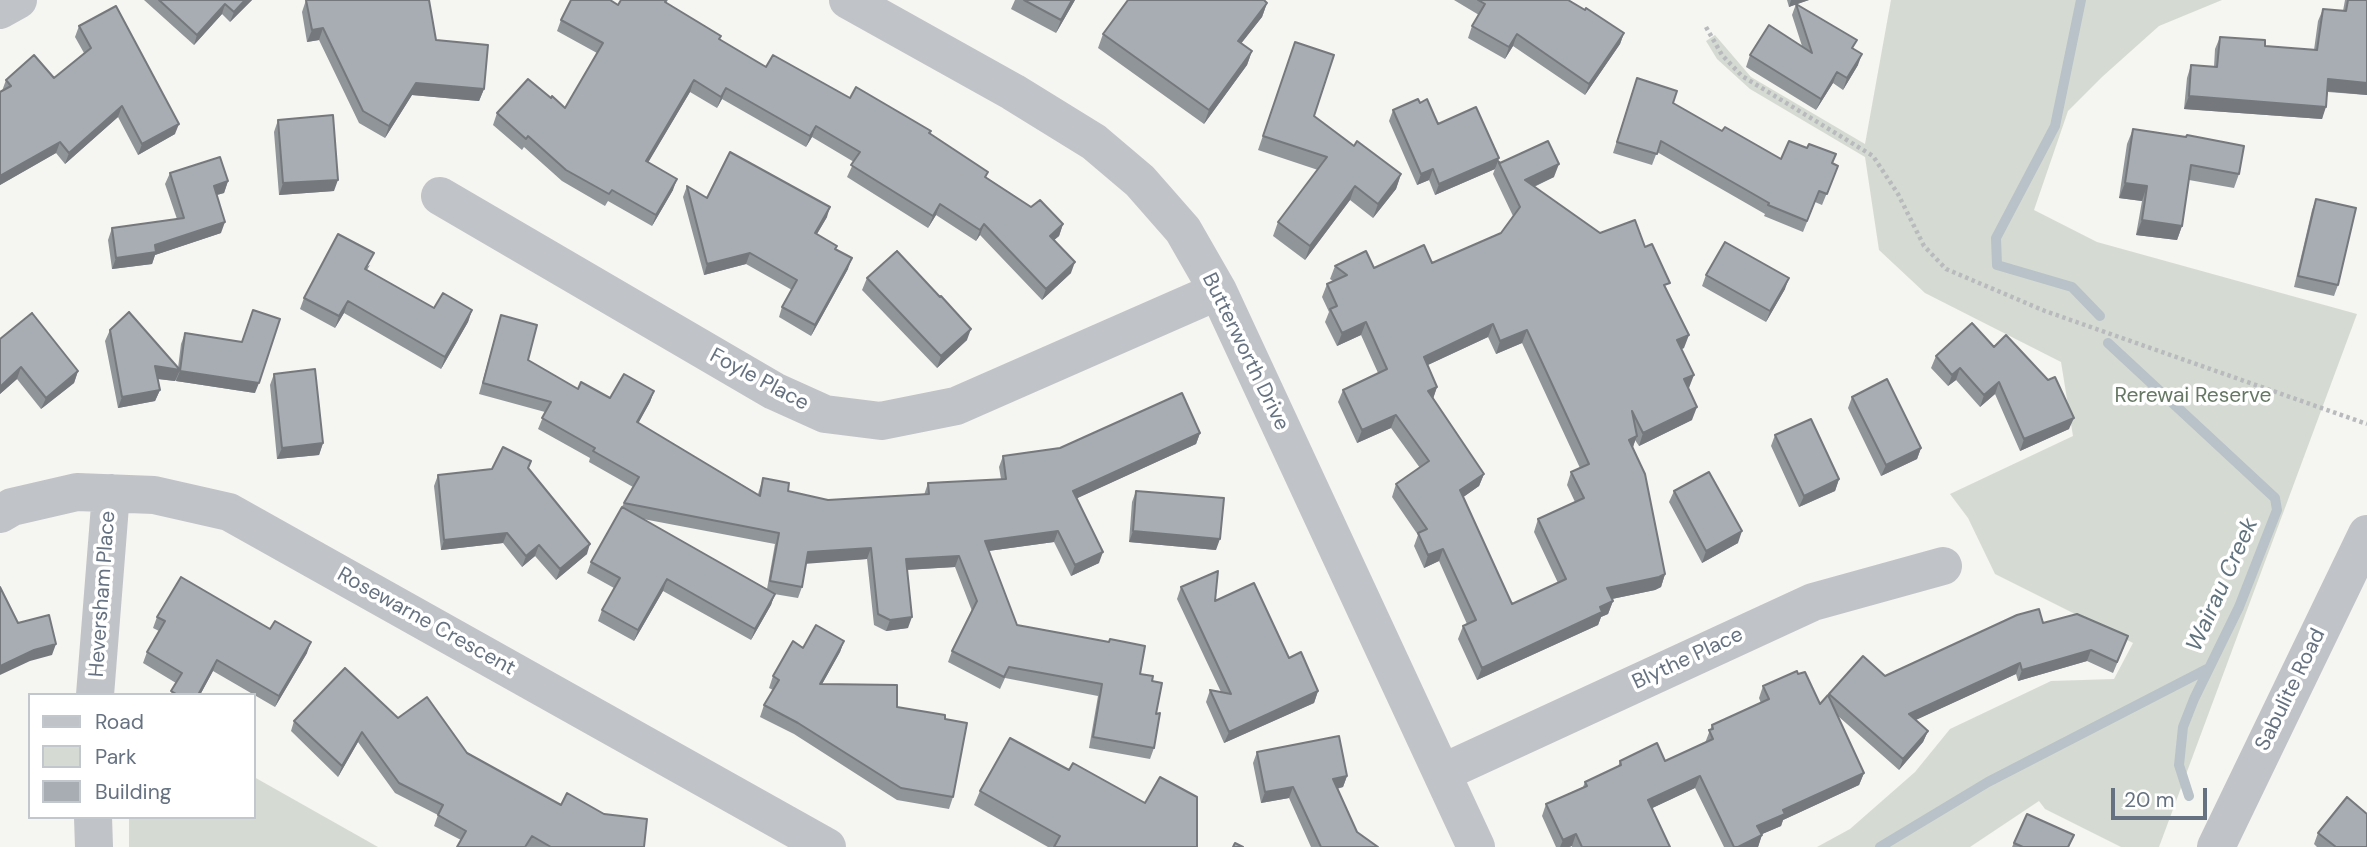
<!DOCTYPE html>
<html>
<head>
<meta charset="utf-8">
<style>
	body { margin:0 }
	#map { position:relative; width:2367px; height:847px; overflow:hidden; background:#f5f5f1; font-family:"DM Sans",sans-serif }
	canvas { display:block }
	.legend { position:absolute; left:28px; top:693px; width:228px; height:126px; box-sizing:border-box; background:#fff; border:2px solid #c2c7cd; margin:0; padding:9px 12px; list-style:none; font-size:21px; color:#667281 }
	.legend li { display:flex; align-items:center; gap:14px; height:35px }
	.legend b { width:35px; border:2px solid #c2c7cd }
	.scale { position:absolute; left:2111px; top:788px; width:96px; height:32px; box-sizing:border-box; border:4px solid #667281; border-top:0; padding-left:9px; font-size:21px; line-height:24px; white-space:nowrap; color:#667281; -webkit-text-stroke:5px #fff; paint-order:stroke }
</style>
</head>
<body>
<div id="map">
<canvas width="2367" height="847"></canvas>
<ul class="legend">
<li><b style="height:9px;background:#c0c3c7"></b>Road</li>
<li><b style="height:19px;background:#d5dbd3"></b>Park</li>
<li><b style="height:19px;background:#a7adb3"></b>Building</li>
</ul>
<div class="scale">20 m</div>
</div>
<script>
const ctx = document.querySelector('canvas').getContext('2d');
ctx.lineJoin = 'round';
function fill(path, color) {
  ctx.fillStyle = color;
  ctx.fill(path, 'evenodd');
}
function toPath(rows) {
  const path = new Path2D();
  for (const r of rows) {
    path.moveTo(r[0], r[1]);
    for (let i = 2; i < r.length; i += 2) path.lineTo(r[i], r[i + 1]);
  }
  return path;
}
function strokePath(path, color, width, dash) {
  ctx.strokeStyle = color;
  ctx.lineWidth = width;
  ctx.lineCap = dash ? 'butt' : 'round';
  ctx.setLineDash(dash || []);
  ctx.stroke(path);
}
function drawText(font, color, halo, rows, align = 'center') {
  ctx.font = font + ' "DM Sans",sans-serif';
  ctx.lineWidth = 7;
  ctx.setLineDash([]);
  ctx.textBaseline = 'middle';
  ctx.strokeStyle = halo;
  ctx.fillStyle = color;
  for (const [text, x, y, turn = 0] of rows) {
    ctx.save();
    ctx.translate(x, y);
    ctx.rotate((+turn || 0) * Math.PI / 180);
    ctx.textAlign = isNaN(turn) ? turn : align;
    if (halo) ctx.strokeText(text, 0, 0);
    ctx.fillText(text, 0, 0);
    ctx.restore();
  }
}
const green = toPath([
	[1891,0,2222,0,2159,26,2102,77,2068,111,2034,210,2097,242,2357,314,2159,847,2121,847,2045,809,2039,801,1970,847,1817,847,1850,829,1915,772,1950,729,2051,681,2114,679,2133,643,1995,574,1968,518,1950,494,2073,436,2061,362,1925,293,1879,250,1865,157,1750,89,1717,59,1706,41,1715,35,1751,77,1865,144],
	[254,777,378,847,129,847,129,817,254,817]
]);
const stream = toPath([
	[2081,0,2055,126,1996,238,1997,265,2072,287,2100,316],
	[2108,343,2275,498,2277,510,2239,607,2194,699,2183,727,2179,765,2189,796],
	[1880,847,1988,782,2209,668]
]);
const path = toPath([
	[1706,27,1722,55,1742,76,1873,156,1898,194,1924,246,1946,269,2045,311,2367,424]
]);
const minor = toPath([
	[848,0,1013,92,1094,142,1140,181,1183,230,1218,291,1476,847],
	[0,10,18,0],
	[440,196,774,391,825,414,881,421,956,406,1218,291],
	[0,514,12,507,77,492,154,495,229,512,827,847],
	[95,695,111,493],
	[1442,773,1813,602,1943,566],
	[93,817,94,847],
	[2216,847,2367,534]
]);
const wall = toPath([
	[144,0,252,0,230,22,222,14,194,45],
	[306,0,436,40,484,89,479,101,412,95,385,138,359,123,319,40,307,42,302,12],
	[621,0,668,0,666,3,719,39,766,67,850,98,929,134,988,172,986,177,1031,207,1063,224,1059,236,1054,240,1071,273,1042,300,980,235,976,241,936,215,928,228,847,177,854,162,812,137,806,147,722,99,717,108,690,92,648,162,673,190,652,226,608,201,605,206,562,181,524,147,522,150,493,125,497,113,551,98,565,108,597,53,557,31,561,20,618,5],
	[1015,0,1075,0,1056,33,1011,9],
	[1454,0,1568,0,1624,33,1620,44,1585,95,1513,46,1505,59,1468,38,1472,26,1479,15],
	[1787,0,1809,0,1797,4,1854,49,1858,65,1843,90,1833,83,1816,110,1746,67,1750,55,1802,46,1792,15,1796,4,1789,7],
	[2345,0,2367,0,2367,95,2328,92,2322,119,2184,109,2187,78,2191,65,2214,67,2215,49,2220,37,2265,46,2314,50,2318,21,2323,9,2343,11],
	[1267,3,1262,17,1241,43,1252,51,1247,65,1204,124,1098,48,1103,34],
	[79,26,175,134,138,155,118,117,65,164,56,153,0,185,0,92,2,91,6,80,54,78,84,53,75,37],
	[1295,42,1314,116,1354,146,1401,174,1396,189,1373,218,1350,200,1305,260,1273,236,1278,222,1318,170,1258,150],
	[1633,90,1673,103,1722,131,1781,159,1832,164,1838,166,1822,205,1815,202,1803,232,1764,216,1765,214,1657,152,1652,165,1613,153],
	[1420,103,1438,124,1499,158,1495,169,1435,195,1429,180,1417,185,1389,121,1393,110],
	[278,120,334,191,279,195,274,132],
	[2133,129,2239,174,2234,188,2189,180,2182,226,2177,240,2136,235,2142,201,2119,198,2127,144],
	[1498,161,1554,177,1534,187,1600,233,1645,247,1667,291,1684,348,1681,349,1689,388,1688,388,1692,420,1639,446,1635,440,1633,448,1665,574,1661,587,1655,590,1612,599,1613,601,1608,614,1601,617,1598,625,1477,680,1458,639,1463,626,1467,624,1439,561,1424,568,1414,546,1418,535,1392,497,1396,484,1420,468,1391,428,1357,443,1338,402,1343,390,1378,373,1361,335,1337,346,1325,322,1329,312,1322,297,1327,284,1333,281,1330,279,1335,266,1374,268,1432,263,1501,233,1513,216,1493,174],
	[1488,337,1496,354,1522,343,1580,468,1571,472,1567,485,1575,502,1538,519,1534,532,1558,583,1512,604,1463,497,1479,486,1484,474,1433,398,1437,387,1428,365],
	[170,173,228,181,224,193,217,195,221,233,155,255,152,264,112,269,108,240,112,228,177,219,165,184],
	[687,186,707,198,827,217,817,234,836,250,848,269,811,336,779,317,782,307,792,290,746,264,704,275,683,197],
	[2316,199,2338,285,2334,296,2294,287,2312,210],
	[370,265,367,270,434,308,472,310,468,322,441,369,344,313,335,328,300,309,304,298],
	[1706,275,1785,289,1766,322,1702,286],
	[867,278,967,340,937,368,862,290],
	[501,315,528,360,578,389,610,398,654,391,650,402,638,423,758,494,763,478,788,491,828,500,924,495,928,483,1001,479,999,467,1003,456,1200,433,1196,444,1077,498,1099,563,1071,576,1054,542,988,551,1017,625,1140,674,1152,681,1156,714,1154,748,1150,759,1089,748,1098,696,1005,678,1000,689,948,662,952,651,972,611,955,567,907,570,908,628,886,631,874,625,867,559,806,563,802,587,798,598,774,594,771,605,751,640,663,591,634,641,598,621,602,610,614,588,587,573,591,562,633,487,589,462,590,458,538,429,545,412,479,394],
	[643,519,775,544,767,589],
	[1972,323,2069,429,2020,451,1995,394,1980,407,1956,380,1948,386,1931,368,1936,356],
	[110,330,178,368,181,344,185,333,255,393,176,381,176,380,175,381,157,379,160,390,155,401,118,408,105,341],
	[0,339,78,371,74,383,41,409,17,379,0,394],
	[274,374,323,443,319,455,277,459,270,385],
	[1852,397,1921,448,1917,459,1881,476,1848,408],
	[1775,435,1839,479,1835,491,1799,507,1771,446],
	[531,461,528,469,587,554,556,580,535,556,522,567,503,543,441,550,434,486,438,475,492,469],
	[1136,491,1216,550,1129,542,1132,502],
	[1674,491,1738,543,1702,563,1669,502],
	[1181,587,1215,601,1318,691,1314,703,1224,743,1206,702,1210,690,1221,692,1177,599],
	[157,617,307,653,275,707,213,671,200,695,170,695,176,683,143,663,147,652,159,631,153,628],
	[2043,623,2124,647,2113,673,2087,661,2018,681,2016,674,1915,720,1928,731,1923,742,1899,770,1838,716,1864,773,1859,785,1783,820,1781,826,1762,834,1758,847,1724,847,1695,788,1652,808,1670,847,1572,847,1572,846,1569,847,1556,847,1542,816,1546,804,1583,787,1585,782,1618,767,1620,761,1665,761,1705,743,1712,725,1761,703,1759,698,1763,686,1820,704,1829,694],
	[844,641,840,652,822,684,897,707,945,719,953,797,949,809,897,800,794,734,760,717,764,705,773,690,769,688,773,676,803,648],
	[398,718,467,753,561,805,644,847,457,847,461,840,434,826,438,815,395,793,358,742,338,777,291,731,294,721],
	[1257,752,1347,776,1343,787,1337,789,1357,832,1378,847,1311,847,1289,798,1261,803,1253,763],
	[980,791,1197,847,1048,847,974,805],
	[2027,814,2074,835,2069,847,2012,847],
	[2318,833,2367,847,2317,847,2314,844]
]);
const shadedWall = toPath([
	[245,0,252,0,230,22,234,12],
	[1072,0,1075,0,1056,33,1061,20],
	[1791,0,1809,0,1789,7],
	[1267,3,1262,17,1233,54,1238,41],
	[225,4,222,14,194,45,197,35],
	[323,28,319,40,307,42,312,30],
	[1624,33,1620,44,1585,95,1589,84],
	[1517,34,1513,46,1505,59,1509,47],
	[1252,51,1247,65,1204,124,1209,110],
	[1862,54,1858,65,1843,90,1847,78],
	[1837,72,1833,83,1816,110,1821,99],
	[2328,79,2367,83,2367,95,2324,91],
	[694,80,690,92,642,173,646,161],
	[416,83,484,89,479,101,412,95,385,138,389,126],
	[726,88,722,99,717,108,721,97],
	[2189,96,2326,107,2322,119,2184,109],
	[122,106,118,117,65,164,69,153],
	[179,124,175,134,138,155,142,144],
	[816,126,812,137,806,147,810,136],
	[60,142,56,153,0,185,0,176],
	[1499,158,1495,169,1435,195,1439,184],
	[1559,164,1554,177,1520,193,1525,180],
	[1433,169,1429,180,1417,185,1421,174],
	[1401,174,1396,189,1373,218,1378,204],
	[677,179,673,190,652,226,656,215],
	[338,180,334,191,279,195,283,183],
	[228,181,224,193,209,197,214,186],
	[2125,183,2147,186,2142,201,2119,198],
	[1355,186,1350,200,1305,260,1310,246],
	[940,204,936,215,928,228,933,216],
	[830,207,827,217,811,244,815,233],
	[2142,220,2182,226,2177,240,2136,235],
	[225,222,221,233,155,255,152,264,112,269,116,258],
	[984,224,980,235,976,241,980,230],
	[1063,224,1059,236,1046,247,1050,236],
	[750,253,746,264,704,275,707,264],
	[852,258,848,269,811,336,815,325],
	[1075,262,1071,273,1042,300,1046,289],
	[1789,278,1785,289,1766,322,1770,311],
	[348,301,344,313,335,328,339,316],
	[472,310,468,322,441,369,445,357],
	[1366,322,1361,335,1337,346,1342,333],
	[1493,324,1488,337,1419,369,1424,357],
	[971,329,967,340,937,368,941,356],
	[1527,330,1522,343,1496,354,1500,341],
	[1689,335,1684,348,1673,353,1677,340],
	[155,366,180,370,175,381,151,378],
	[21,367,17,379,0,394,0,387],
	[1960,368,1956,380,1948,386,1952,375],
	[78,371,74,383,41,409,46,398],
	[180,371,259,383,255,393,176,381],
	[1694,375,1689,388,1679,392,1684,379],
	[1999,382,1995,394,1980,407,1984,395],
	[1437,387,1433,399,1428,391],
	[160,390,155,401,118,408,122,397],
	[654,391,650,402,633,433,637,422],
	[1697,407,1692,420,1639,446,1643,433],
	[1396,415,1391,428,1357,443,1362,430],
	[2074,418,2069,429,2020,451,2024,439],
	[1200,433,1196,444,1069,502,1073,491],
	[1637,436,1632,449,1629,440],
	[323,443,319,455,277,459,282,448],
	[1921,448,1917,459,1881,476,1886,465],
	[1484,474,1479,486,1455,503,1460,490],
	[1839,479,1835,491,1799,507,1804,496],
	[1058,531,1054,542,981,552,985,541],
	[1133,531,1220,539,1216,550,1129,542],
	[1742,531,1738,543,1702,563,1706,551],
	[507,533,503,543,441,550,444,540],
	[590,544,587,554,556,580,560,569],
	[539,545,535,556,522,567,526,556],
	[871,548,867,559,804,564,808,552],
	[1443,549,1439,561,1424,568,1428,555],
	[1103,552,1099,563,1071,576,1075,565],
	[959,556,955,567,902,570,906,559],
	[1665,574,1661,587,1655,590,1602,601,1607,588],
	[667,579,663,591,634,641,638,630],
	[775,594,771,605,751,640,755,629],
	[1613,601,1608,614,1601,617,1598,625,1477,680,1482,668,1600,607],
	[912,617,908,628,886,631,890,620],
	[844,641,840,652,816,695,820,684],
	[311,642,307,653,275,707,279,696],
	[56,644,52,655,30,661,0,675,0,666,34,650],
	[2091,650,2087,661,2018,681,2022,670],
	[217,660,213,671,200,695,198,695],
	[2020,663,2016,674,1905,725,1909,714],
	[1318,691,1314,703,1224,743,1229,732],
	[1928,731,1923,742,1899,770,1903,759],
	[362,732,358,742,338,777,342,766],
	[1864,773,1859,785,1783,820,1781,826,1753,838,1757,826,1783,810],
	[1347,776,1343,787,1329,790,1333,779],
	[1700,776,1695,788,1644,812,1648,800],
	[1293,787,1289,798,1261,803,1265,792],
	[1576,834,1572,846,1569,847,1560,847,1563,840],
	[1762,835,1758,847,1738,847]
]);
const building = toPath([
	[159,0,245,0,234,12,225,4,197,35,159,0],
	[306,0,429,0,436,40,488,45,484,89,416,83,389,126,363,111,323,28,312,30,306,0],
	[571,0,610,0,618,5,621,0,666,0,665,2,721,36,719,39,766,67,773,55,850,98,856,87,931,131,929,133,988,172,985,177,1031,207,1040,200,1063,224,1050,236,1075,262,1046,289,984,224,980,230,940,204,933,216,851,165,860,152,816,126,810,136,726,88,721,97,694,80,646,161,677,179,656,215,612,190,609,194,566,170,528,136,526,139,497,113,528,79,551,98,552,96,565,108,603,43,561,20,571,0],
	[1024,0,1072,0,1061,20,1024,0],
	[1128,0,1264,0,1267,3,1238,41,1252,51,1209,110,1103,34,1128,0],
	[1478,0,1568,0,1585,10,1586,8,1624,33,1589,84,1517,34,1509,47,1472,26,1485,4,1478,0],
	[2348,0,2367,0,2367,83,2328,79,2326,107,2189,96,2191,65,2217,67,2220,37,2265,40,2265,46,2317,50,2323,9,2346,11,2348,0],
	[1796,4,1857,40,1852,48,1862,54,1847,78,1837,72,1821,99,1750,55,1769,25,1812,53,1796,4],
	[116,6,179,124,142,144,122,106,69,153,60,142,0,176,0,92,11,86,6,80,34,55,54,78,91,48,79,26,116,6],
	[1295,42,1334,55,1314,116,1354,146,1357,141,1401,174,1378,204,1355,186,1310,246,1278,222,1327,157,1263,136,1295,42],
	[1637,78,1677,91,1673,103,1722,131,1725,127,1781,159,1789,141,1807,148,1809,144,1836,154,1832,163,1838,166,1827,194,1819,191,1807,221,1768,205,1769,203,1661,141,1657,154,1617,142,1637,78],
	[1418,99,1420,103,1427,99,1438,124,1476,107,1499,158,1439,184,1433,169,1421,174,1393,110,1418,99],
	[333,115,338,180,283,183,278,120,333,115],
	[2133,129,2186,137,2187,135,2244,146,2239,174,2191,165,2182,226,2142,220,2147,186,2125,183,2133,129],
	[1548,141,1559,164,1525,180,1600,233,1635,220,1645,247,1652,244,1670,283,1664,285,1689,335,1677,340,1694,375,1684,379,1697,407,1643,433,1632,411,1637,436,1629,440,1645,474,1665,574,1659,577,1607,588,1613,601,1600,607,1602,612,1482,668,1463,626,1476,620,1443,549,1428,555,1418,533,1427,529,1396,484,1429,461,1396,415,1362,430,1343,390,1387,369,1366,322,1342,333,1330,309,1337,306,1327,284,1347,275,1335,266,1366,251,1374,268,1424,245,1432,263,1501,233,1520,207,1498,161,1500,163,1548,141],
	[1493,324,1500,341,1527,330,1589,464,1571,472,1584,498,1538,519,1566,579,1512,604,1460,490,1484,474,1428,391,1437,387,1424,357,1493,324],
	[730,152,830,207,815,233,837,246,835,249,852,258,815,325,782,307,797,280,750,253,707,264,687,186,707,198,730,152],
	[220,157,228,181,214,186,225,222,155,245,156,252,116,258,112,228,184,218,170,173,220,157],
	[2316,199,2356,208,2338,285,2298,276,2316,199],
	[338,234,374,253,365,269,434,308,443,293,472,310,445,357,348,301,339,316,304,298,338,234],
	[1725,242,1789,278,1770,311,1706,275,1725,242],
	[897,251,940,297,941,296,971,329,941,356,867,278,897,251],
	[253,310,280,319,259,383,180,371,185,333,242,342,253,310],
	[129,312,180,370,155,366,160,390,122,397,110,330,129,312],
	[32,313,78,371,46,398,21,367,0,387,0,339,32,313],
	[501,315,537,325,528,360,578,389,581,382,610,398,624,374,654,391,637,422,760,496,763,478,789,483,788,491,828,500,929,494,928,483,1006,479,1003,456,1060,448,1182,393,1200,433,1073,491,1103,552,1075,565,1058,531,985,541,1017,625,1109,642,1110,639,1145,646,1140,674,1153,676,1152,681,1162,683,1156,714,1160,713,1154,748,1093,737,1102,684,1009,667,1004,677,952,651,977,601,959,556,906,559,912,617,890,620,878,614,871,548,808,552,802,587,770,581,779,533,624,503,639,477,593,451,595,448,542,418,551,402,483,383,501,315],
	[1972,323,1994,347,2006,335,2048,380,2055,377,2074,418,2024,439,1999,382,1984,395,1960,368,1952,375,1936,356,1972,323],
	[315,369,323,443,282,448,274,374,315,369],
	[1887,379,1921,448,1886,465,1852,397,1887,379],
	[1811,419,1839,479,1804,496,1775,435,1811,419],
	[503,447,531,461,528,468,590,544,560,569,539,545,526,556,507,533,444,540,438,475,492,469,503,447],
	[1709,472,1742,531,1706,551,1674,491,1709,472],
	[1136,491,1224,498,1220,539,1133,531,1136,491],
	[622,507,775,594,755,629,667,579,638,630,602,610,620,578,591,562,622,507],
	[1218,571,1215,601,1254,583,1289,658,1301,652,1318,691,1229,732,1210,690,1231,694,1181,587,1218,571],
	[181,577,270,629,275,621,311,642,279,696,217,660,198,695,178,695,171,691,182,673,147,652,165,621,157,617,181,577],
	[0,587,18,623,49,615,56,644,34,650,0,666,0,587],
	[2039,609,2043,623,2077,614,2128,636,2117,662,2091,650,2022,670,2020,663,1909,714,1928,731,1903,759,1829,694,1863,656,1885,676,2017,615,2039,609],
	[816,625,844,641,820,684,897,685,897,707,945,715,945,719,967,723,953,797,901,788,798,723,764,705,779,680,773,676,793,641,803,648,816,625],
	[345,668,398,718,427,697,467,753,561,805,567,793,604,814,647,819,644,847,551,847,532,836,525,847,457,847,466,831,438,815,443,805,399,783,362,732,342,766,294,721,345,668],
	[1797,671,1798,674,1805,672,1820,704,1828,695,1864,773,1783,810,1785,814,1757,826,1762,835,1738,847,1734,847,1700,776,1648,800,1670,847,1582,847,1576,834,1563,840,1546,804,1587,786,1585,782,1621,765,1620,761,1657,743,1665,761,1713,739,1709,730,1713,729,1712,725,1769,699,1763,686,1797,671],
	[1339,736,1347,776,1333,779,1357,832,1378,847,1321,847,1293,787,1265,792,1257,752,1339,736],
	[1010,738,1069,770,1073,763,1145,803,1160,777,1197,797,1197,847,1054,847,1060,836,980,791,1010,738],
	[2347,797,2367,814,2367,847,2336,847,2318,833,2347,797],
	[2027,814,2074,835,2068,847,2023,847,2014,843,2027,814],
	[1235,843,1243,847,1233,847,1235,843]
]);
const streetNames = [
	["Butterworth Drive",1245,352,64],
	["Foyle Place",759,380,28],
	["Heversham Place",103,594,-86],
	["Rosewarne Crescent",426,622,29],
	["Blythe Place",1688,659,-25],
	["Sabulite Road",2291,690,-64]
];
const parkNames = [
	["Rerewai Reserve",2193,396]
];
const waterNames = [
	["Wairau Creek",2223,585,-66]
];
fill(green, '#d5dbd3');
strokePath(stream, '#b9c2c8', 10);
strokePath(path, '#b8babd', 4.5, [3.5, 3.5]);
strokePath(minor, '#c0c3c7', 38);
fill(wall, '#90959a');
fill(shadedWall, '#75797d');
fill(building, '#a7adb3');
strokePath(building, '#75797d', 2);
drawText('21px', '#667281', '#fff', streetNames);
drawText('21px', '#667864', '#fff', parkNames);
drawText('italic 23px', '#61737e', '#fff', waterNames);
</script>
</body>
</html>
